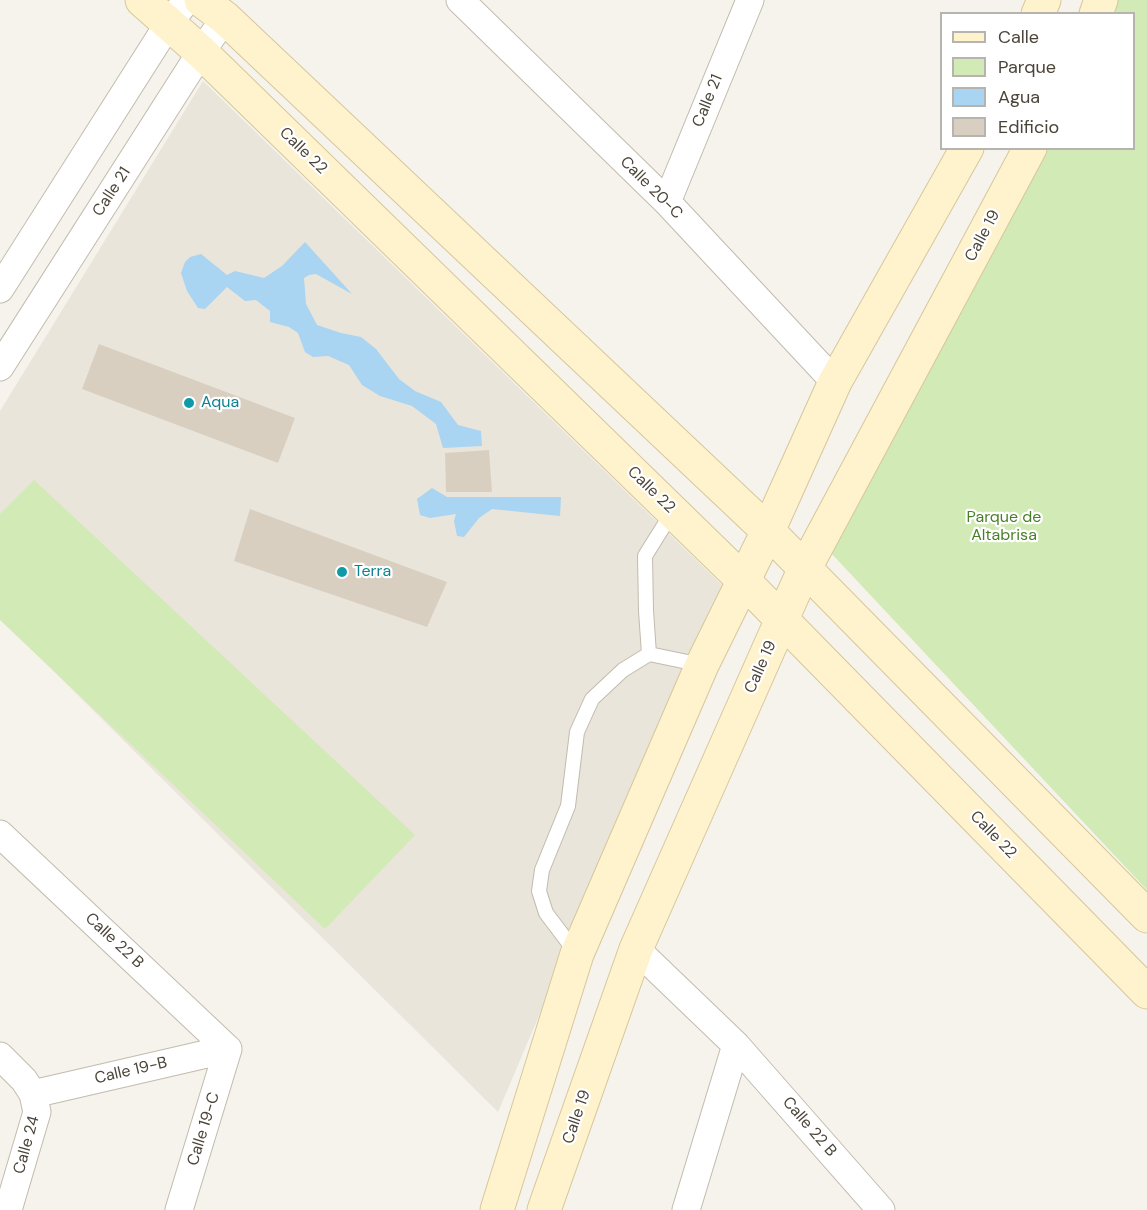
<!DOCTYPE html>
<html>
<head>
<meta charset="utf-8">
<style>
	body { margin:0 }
	#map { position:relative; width:1147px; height:1210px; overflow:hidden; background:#f6f3ec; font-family:"DM Sans",sans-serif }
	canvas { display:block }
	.legend { position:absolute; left:940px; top:12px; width:195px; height:138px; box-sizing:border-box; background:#fff; border:2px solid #b7b4b0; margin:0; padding:8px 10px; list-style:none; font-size:18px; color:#4b4439 }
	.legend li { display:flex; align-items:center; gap:12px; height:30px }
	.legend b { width:30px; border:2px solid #b7b4b0 }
</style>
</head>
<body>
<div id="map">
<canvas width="1147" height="1210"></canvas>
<ul class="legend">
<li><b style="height:8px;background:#fff3cd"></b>Calle</li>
<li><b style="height:16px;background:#d2eab5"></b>Parque</li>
<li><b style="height:16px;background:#a9d4f2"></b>Agua</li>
<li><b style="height:16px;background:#d8cfc1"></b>Edificio</li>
</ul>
</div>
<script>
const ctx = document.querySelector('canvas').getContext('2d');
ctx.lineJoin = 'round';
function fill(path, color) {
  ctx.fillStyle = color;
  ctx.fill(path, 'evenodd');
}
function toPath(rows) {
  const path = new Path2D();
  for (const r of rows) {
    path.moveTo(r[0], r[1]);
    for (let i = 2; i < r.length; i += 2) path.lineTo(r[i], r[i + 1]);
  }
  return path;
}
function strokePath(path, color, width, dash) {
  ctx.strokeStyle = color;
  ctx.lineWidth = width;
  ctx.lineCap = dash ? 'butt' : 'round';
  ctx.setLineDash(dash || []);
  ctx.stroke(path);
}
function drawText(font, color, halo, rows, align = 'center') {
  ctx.font = font + ' "DM Sans",sans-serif';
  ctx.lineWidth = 4.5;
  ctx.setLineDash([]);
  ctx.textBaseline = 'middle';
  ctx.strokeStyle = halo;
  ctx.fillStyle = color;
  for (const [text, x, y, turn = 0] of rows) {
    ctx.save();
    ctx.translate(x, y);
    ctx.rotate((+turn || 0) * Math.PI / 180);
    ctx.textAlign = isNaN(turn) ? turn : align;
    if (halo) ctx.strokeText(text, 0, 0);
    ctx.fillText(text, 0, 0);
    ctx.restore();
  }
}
const residential = toPath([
	[203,81,722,585,498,1112,0,618,0,411]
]);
const green = toPath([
	[1112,0,1147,0,1147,890,830,552,1039,149,1134,148,1134,14,1106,13],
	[34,480,415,835,325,929,0,620,0,514]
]);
const water = toPath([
	[305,242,352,294,316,274,309,275,304,278,306,304,317,325,341,333,361,337,376,349,399,379,415,391,441,402,458,425,481,431,482,446,443,448,436,424,412,406,380,396,362,385,349,365,328,356,313,357,305,352,298,333,289,327,270,322,270,311,256,300,245,301,227,287,205,309,198,308,187,291,181,273,185,262,190,257,201,254,227,275,235,271,264,278,282,266],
	[432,488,447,497,561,497,560,516,492,509,479,518,464,537,457,536,454,521,456,514,430,518,420,515,417,499]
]);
const building = toPath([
	[99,344,295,418,278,463,82,389],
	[489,450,492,492,446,492,445,453],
	[250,509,447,582,427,627,234,561]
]);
const lane = toPath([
	[673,511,645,556,646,611,649,654,702,665],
	[577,954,546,913,539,891,542,870,568,806,577,732,592,699,623,670,649,654]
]);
const street = toPath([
	[460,0,667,202,835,382],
	[667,202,750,0],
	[0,289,169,23,187,0],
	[0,367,201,52,225,18],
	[0,834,228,1049],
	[636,949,736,1045,881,1210],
	[0,1056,24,1080,33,1094,37,1112,8,1210],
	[33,1094,228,1049],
	[179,1210,228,1049],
	[686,1210,736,1045]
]);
const secondary = toPath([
	[142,0,201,52,744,581,1147,992],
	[201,0,225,18,768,531,1147,916],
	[1038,14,1044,0],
	[1096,14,1101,0],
	[497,1210,577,954,702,665,768,531,835,382,967,148],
	[544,1210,636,949,782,619,805,568,1030,148]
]);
const markers = [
	[189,403,6,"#0f9aa8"],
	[342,572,6,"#0f9aa8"]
];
const streetNames = [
	["Calle 21",708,101,-68],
	["Calle 22",303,151,44],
	["Calle 20-C",651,188,45],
	["Calle 21",112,192,-57],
	["Calle 19",983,236,-62],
	["Calle 22",651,490,44],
	["Calle 19",761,667,-66],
	["Calle 22",993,835,46],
	["Calle 22 B",114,941,43],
	["Calle 19-B",131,1071,-13],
	["Calle 19",577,1117,-71],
	["Calle 22 B",809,1127,49],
	["Calle 19-C",204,1129,-73],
	["Calle 24",27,1145,-75]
];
const cultureNames = [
	["Aqua",201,403],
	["Terra",354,572]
];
const parkNames = [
	["Parque de",1004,518],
	["Altabrisa",1004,536]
];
fill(residential, '#eae5da');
fill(green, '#d2eab5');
fill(water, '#a9d4f2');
fill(building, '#d8cfc1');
strokePath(lane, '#c2bbae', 16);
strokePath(street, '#c2bbae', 29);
strokePath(secondary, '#d6c79b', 35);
strokePath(lane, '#fff', 14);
strokePath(street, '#fff', 27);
strokePath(secondary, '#fff3cd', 33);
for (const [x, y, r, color] of markers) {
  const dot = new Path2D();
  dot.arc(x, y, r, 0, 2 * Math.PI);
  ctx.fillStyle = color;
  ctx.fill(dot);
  strokePath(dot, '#fff', 2);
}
drawText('16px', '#4b4439', '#fff', streetNames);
drawText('16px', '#0d838f', '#fff', cultureNames, 'left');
drawText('16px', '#4a7f2a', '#fff', parkNames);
</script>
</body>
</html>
